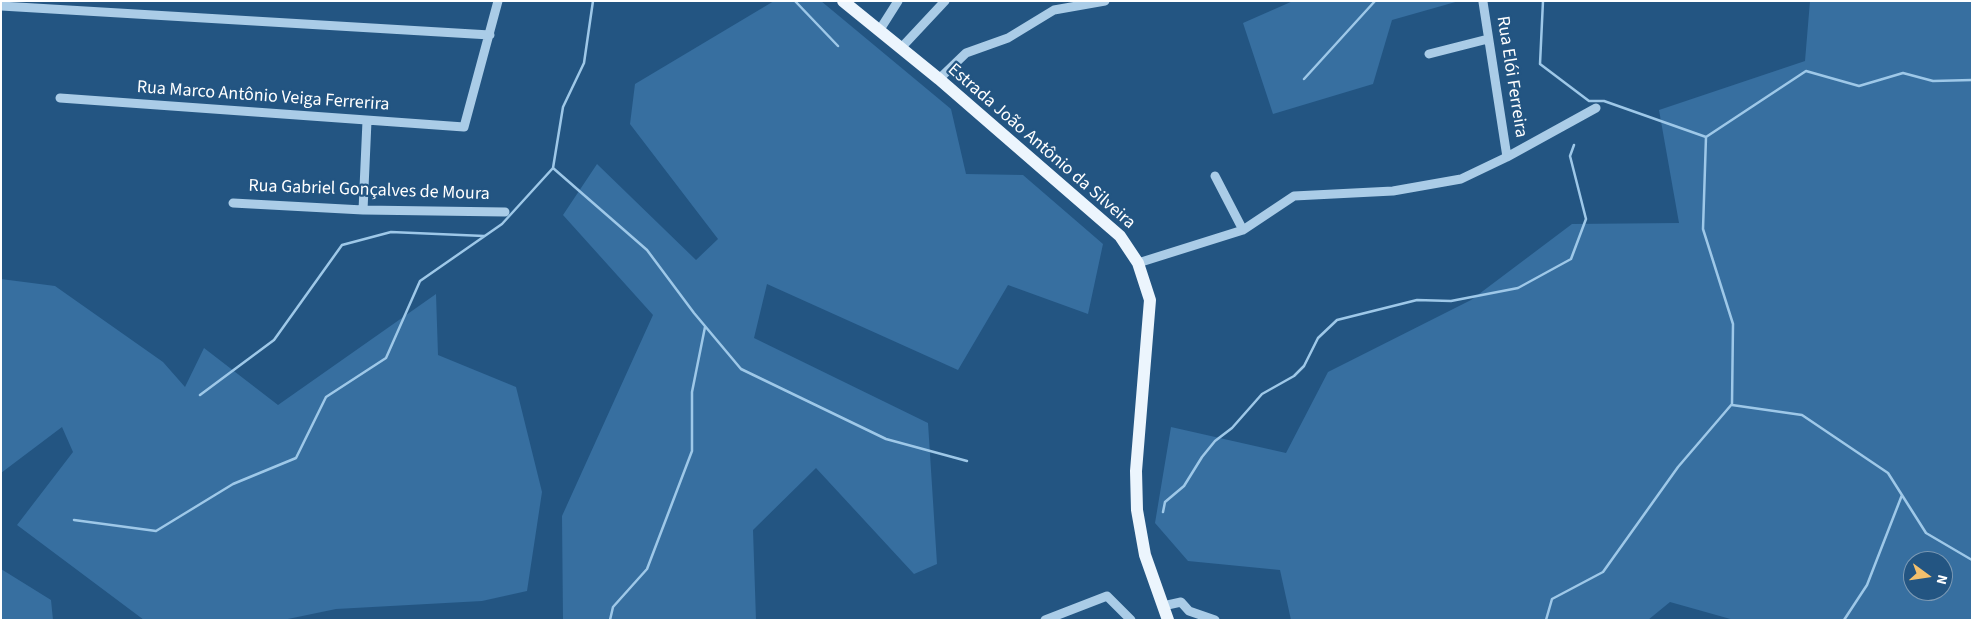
<!DOCTYPE html>
<html>
<head>
<meta charset="utf-8">
<style>
	body { margin:0 }
	#map { position:relative; width:1973px; height:621px; overflow:hidden; background:#235582; font-family:"Source Sans 3",sans-serif }
	canvas { display:block }
	.frame { position:absolute; inset:0; border:2px solid #fff; pointer-events:none }
	.north { position:absolute; left:1903px; top:551px; width:50px; height:50px; box-sizing:border-box; background:#235582; border:1px solid #7b99b4; border-radius:50%; rotate:104deg; font-size:14px; font-weight:700; line-height:20px; text-align:center; color:#fff }
	.north::after { content:''; display:block; margin:auto; width:18px; height:22px; background:#f3c06d; clip-path:polygon(50% 0,100% 100%,50% 72%,0 100%) }
</style>
</head>
<body>
<div id="map">
<canvas width="1973" height="621"></canvas>
<div class="frame"></div>
<div class="north">N</div>
</div>
<script>
const g = document.querySelector('canvas').getContext('2d');
g.lineJoin = 'round';
function fillPath(path, color) { g.fillStyle = color; g.fill(path, 'evenodd'); }
function stroke(path, color, width, dash) { g.strokeStyle = color; g.lineWidth = width; g.lineCap = dash ? 'butt' : 'round'; g.setLineDash(dash || []); g.stroke(path); }
function drawText(font, color, halo, rows, align = 'center') {
  g.font = font + ' "Source Sans 3",sans-serif'; g.lineWidth = 4.5; g.setLineDash([]); g.textBaseline = 'middle'; g.strokeStyle = halo; g.fillStyle = color; for (const [text, x, y, turn = 0] of rows) {
    g.save(); g.translate(x, y); g.rotate((+turn || 0) * Math.PI / 180); g.textAlign = isNaN(turn) ? turn : align; if (halo) g.strokeText(text, 0, 0); g.fillText(text, 0, 0); g.restore();
  }
}
const green = new Path2D(`
	M774,1H821L951,109L966,174L1023,175L1103,244L1088,314L1008,285L958,370L767,284L754,338L928,423L937,564L914,574L816,468L753,530L756,620H563L562,516L653,315L563,215L597,164L696,260L718,239L630,124L635,84Z
	M1293,1H1459L1392,20L1373,84L1273,114L1243,23Z
	M1810,1H1972V620H1734L1670,602L1648,620H1291L1280,570L1188,561L1155,523L1171,427L1286,453L1328,372L1471,300L1572,224L1679,223L1659,110L1805,61ZM1913,561H1943V591H1913Z
	M1,279L55,286L163,362L185,387L204,348L278,405L436,294L438,355L516,387L542,492L527,591L482,601L336,609L283,620H144L17,525L73,452L62,427L1,473Z
	M1,569L51,600L53,620H1Z`);
const stream = new Path2D(`
	M795,1L838,46
	M1543,1L1540,64L1589,101H1604L1706,137L1806,71L1859,86L1903,73L1933,81L1972,80
	M1304,79L1375,1
	M553,168L647,250L694,313L741,369L886,439L967,461
	M200,395L274,340L342,245L391,232L484,236
	M1732,405L1802,415L1888,473L1926,533L1972,560
	M1163,512L1165,502L1184,486L1202,457L1215,441L1232,428L1262,394L1294,376L1304,366L1318,338L1337,320L1417,300L1451,301L1518,288L1571,259L1586,219L1570,156L1574,145
	M74,520L156,531L233,484L296,458L326,397L386,358L420,281L502,224L553,168L563,107L584,63L593,1
	M610,620L613,607L647,569L692,451V392L705,327
	M1546,620L1552,599L1603,572L1678,467L1732,404L1733,324L1703,229L1706,137
	M1844,620L1867,585L1902,495`);
const minor = new Path2D(`
	M1483,2L1507,157
	M1,6L490,35
	M879,31L898,1
	M901,48L945,1
	M1429,54L1488,39
	M939,79L966,53L1008,38L1054,10L1105,1
	M60,98L464,127L498,1
	M1215,176L1243,230
	M233,203L363,210L505,212
	M363,210L367,121
	M1138,263L1243,230L1294,196L1393,191L1461,179L1507,157L1596,108
	M1163,606L1181,602L1189,611L1215,620
	M1045,620L1107,596L1131,620`);
const major = new Path2D(`
	M843,1L939,79L1120,236L1138,263L1150,300L1136,471L1137,510L1145,555L1168,620`);
const streetNames = [
	["Rua Elói Ferreira",1511,77,81],
	["Rua Marco Antônio Veiga Ferrerira",263,97,4],
	["Estrada João Antônio da Silveira",1041,147,41],
	["Rua Gabriel Gonçalves de Moura",369,191,2]
];
fillPath(green, '#376fa0');
stroke(stream, '#9ec8e8', 2.5);
stroke(minor, '#aacce7', 9);
stroke(major, '#ecf5fd', 12);
drawText('18px', '#fff', '#235582', streetNames);
</script>
</body>
</html>
